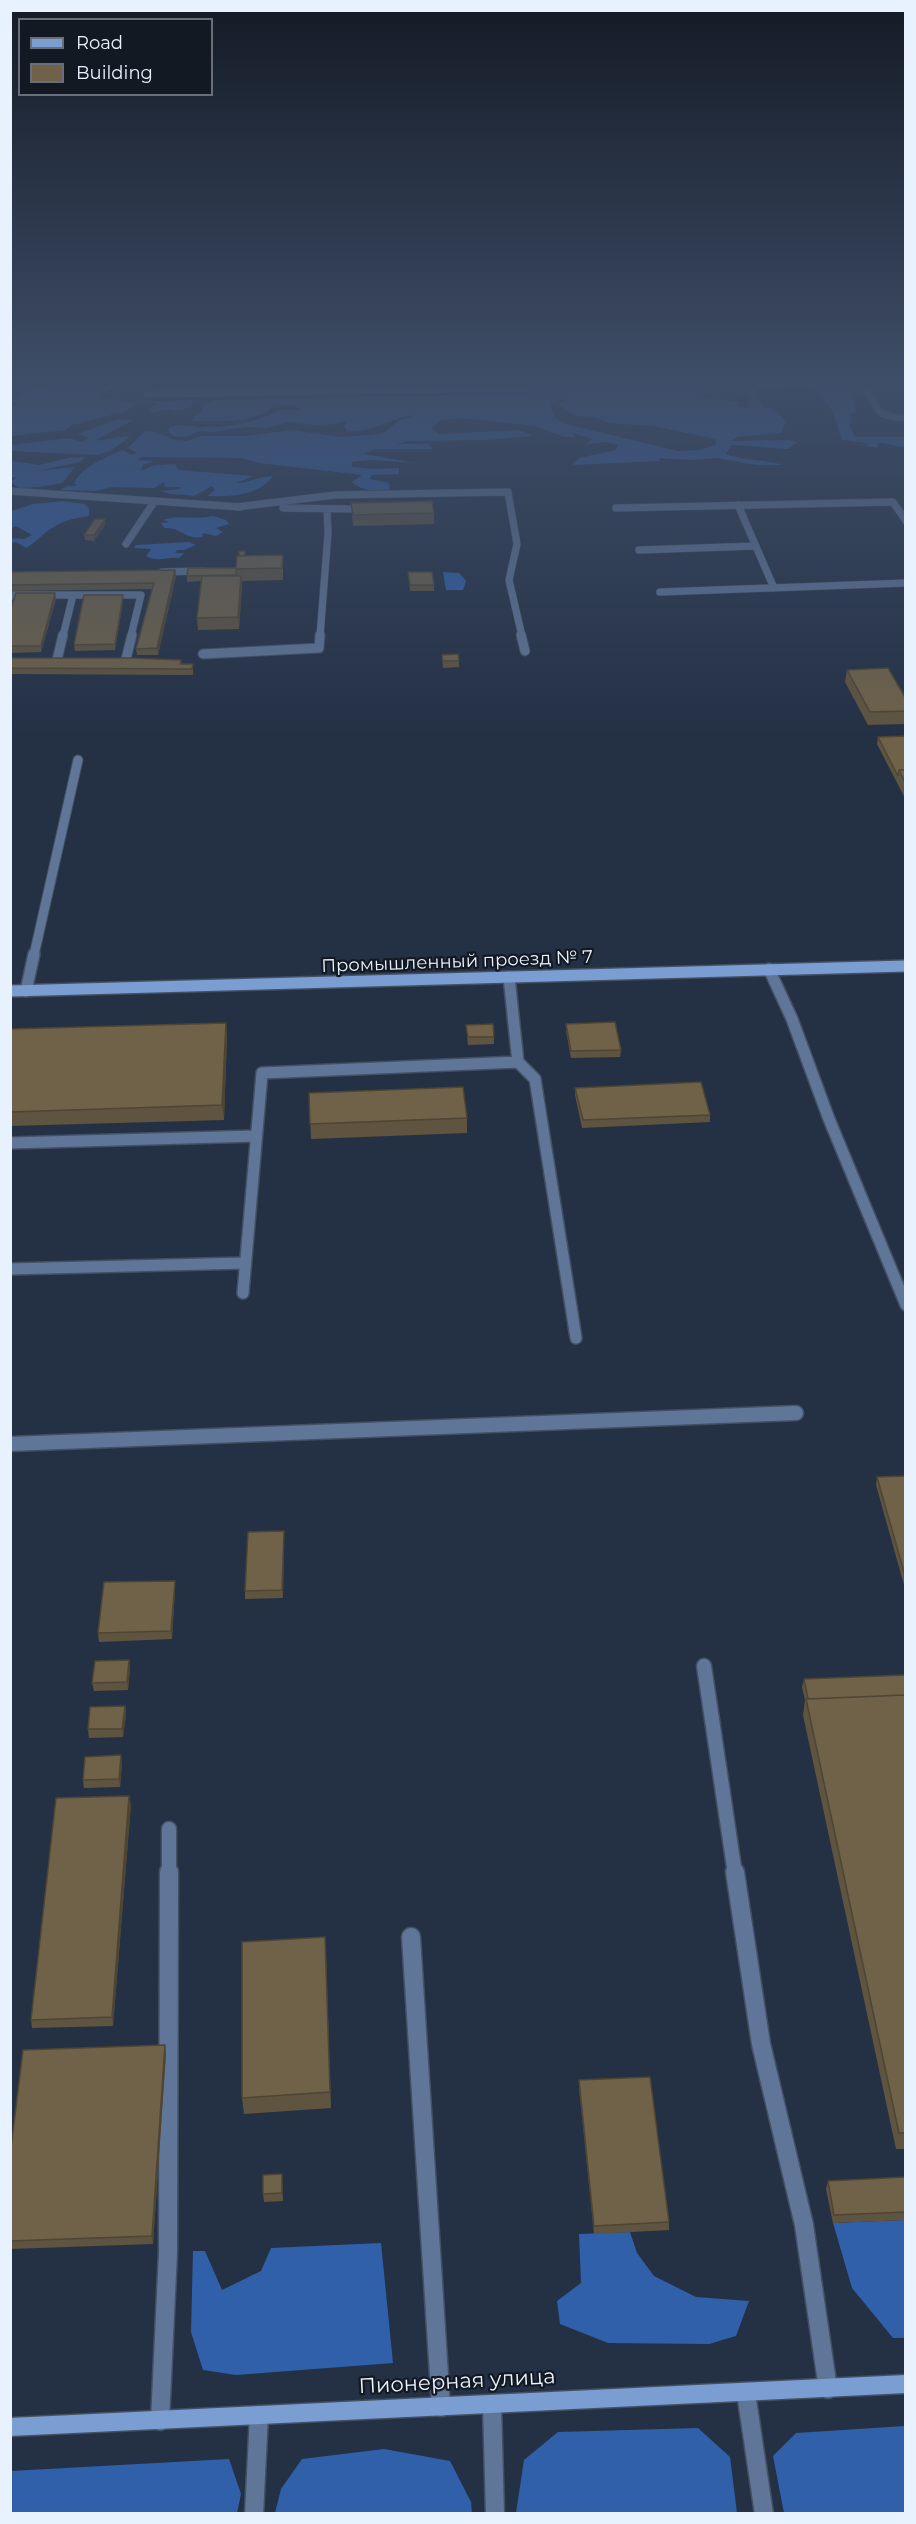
<!DOCTYPE html>
<html>
<head>
<meta charset="utf-8">
<style>
	body { margin:0 }
	#map { position:relative; width:916px; height:2524px; overflow:hidden; background:#243145; font-family:Montserrat,sans-serif }
	canvas { display:block }
	.frame { position:absolute; inset:0; border:12px solid #e8f1fe; pointer-events:none }
	.legend { position:absolute; left:18px; top:18px; width:195px; height:78px; box-sizing:border-box; background:#131922; border:2px solid #686f7a; margin:0; padding:8px 10px; list-style:none; font-size:18px; color:#e8f1fe }
	.legend li { display:flex; align-items:center; gap:12px; height:30px }
	.legend b { width:30px; border:2px solid #686f7a }
</style>
</head>
<body>
<div id="map">
<canvas width="916" height="2524"></canvas>
<div class="frame"></div>
<ul class="legend">
<li><b style="height:8px;background:#7a9dd2"></b>Road</li>
<li><b style="height:16px;background:#6f6249"></b>Building</li>
</ul>
</div>
<script>
const g = document.querySelector('canvas').getContext('2d');
g.lineJoin = 'round';
function fillPath(path, color) { g.fillStyle = color; g.fill(path, 'evenodd'); }
function stroke(path, color, width, dash) { g.strokeStyle = color; g.lineWidth = width; g.lineCap = dash ? 'butt' : 'round'; g.setLineDash(dash || []); g.stroke(path); }
function drawText(font, color, halo, rows, align = 'center') {
  g.font = font + ' Montserrat,sans-serif'; g.lineWidth = 4.5; g.setLineDash([]); g.textBaseline = 'middle'; g.strokeStyle = halo; g.fillStyle = color; for (const [text, x, y, turn = 0] of rows) {
    g.save(); g.translate(x, y); g.rotate((+turn || 0) * Math.PI / 180); g.textAlign = isNaN(turn) ? turn : align; if (halo) g.strokeText(text, 0, 0); g.fillText(text, 0, 0); g.restore();
  }
}
const forest = new Path2D(`
	M51,384L117,385L97,399H117L135,404L126,411L72,425L66,430L11,436V407L17,405L11,402V399L27,390Z
	M835,386L850,388L855,401L856,413L850,414L852,421L849,424L855,437H905V447C895,447 889,443 879,443L877,448L868,446L867,443L842,440L832,410L813,388Z
	M755,388L763,407L773,408L786,421L781,433L738,437L731,441L788,440L798,442L788,449L732,445L726,454C744,461 764,459 783,465H756L717,458L690,460L659,458L660,461L572,465L579,458L616,450L618,445L606,442L585,444L593,439L572,433L575,437H565L534,426L462,418L441,420L431,428L439,434L520,430L532,436L488,440L407,441L396,444H428L433,449H374L364,454L416,463L371,460L352,462V467L373,469L399,468V474L372,475L370,479L389,483L390,489C376,491 363,492 352,482L362,475L259,463L241,458L142,457L137,460L154,461L143,465L141,471L152,466L175,464L178,470L254,476L236,483C249,483 260,476 273,476C259,496 229,497 207,496L215,490L212,486L194,496C182,493 171,496 161,491L180,489L181,487H165L164,482L154,488L112,487L96,491L60,490L67,486H77L74,483C84,465 104,459 122,450L131,455L137,453L128,448L145,431L157,432L171,439L187,441L202,436H244L292,430L341,437L370,435L384,433L398,421L416,415C392,417 373,433 347,431L344,426L348,421L322,426L287,422L268,428L246,427L213,432L200,431L189,436L176,437L168,432L169,428L176,425L201,427L227,426L253,421L283,410H301L295,406L274,404C263,424 214,421 193,421L195,416L203,410L202,405L214,400ZM739,392L751,397L747,408L738,407V402L704,398L702,393ZM561,399L567,400L559,404L574,416L594,417L610,423L653,426L715,439L716,445L700,450L678,451L566,424L555,418L550,403Z
	M130,399L162,402L194,399L191,407L175,411L169,409L152,413L148,409L158,404Z
	M118,419L133,420L96,440C107,442 119,434 130,437L110,451L97,455L11,451V445L69,438L81,442L89,438L78,434Z
	M85,457L80,462L37,471L75,467L62,483L40,487L19,488L11,482L17,477L11,478V461L40,465L68,458Z
	M64,501L84,504L89,508V516C73,518 58,522 45,533C38,539 34,543 26,548L16,542L11,543V538L24,539L32,535L16,526L11,528V511L33,504Z
	M213,516L226,520L229,524L216,528L223,532L216,536L203,533L202,537C183,539 182,527 164,528L161,523L169,522L163,520C179,514 197,520 213,516Z
	M189,542L196,545L184,550H177L175,553H184L179,558C166,556 159,563 146,556L151,549L134,548L136,545Z
	M443,572L459,573L466,581L463,590H446Z
	M905,2220V2338H893L852,2288L833,2223Z
	M630,2232L637,2253L654,2276L696,2297L749,2301L736,2336L709,2344L608,2343L560,2324L557,2301L581,2283L579,2234Z
	M381,2243L393,2363L236,2375L203,2370L191,2332L193,2251H205L222,2290L261,2271L271,2248Z
	M905,2426V2513H784L773,2456L796,2433Z
	M698,2428L730,2457L737,2513H516L524,2460L558,2432Z
	M384,2449L450,2461L471,2502L472,2513H275L281,2489L302,2459Z
	M229,2459L241,2494L237,2513H11V2471Z`);
const laneFar4 = new Path2D(`
	M148,384L147,394L801,384
	M808,384C824,384 847,379 861,388C884,402 864,416 906,418
	M10,491L241,507
	M738,505L774,588
	M236,507L335,495L508,492L517,544L509,580L522,636
	M283,508L353,509
	M616,508L893,502L906,521
	M126,544L154,502
	M639,550L756,546
	M162,572L204,571
	M660,592L906,583
	M10,597L13,595H141L131,636
	M63,636L73,595
	M320,636L328,533L327,509`);
const laneFar3 = new Path2D(`
	M521,635L525,651
	M203,654L319,648L320,635
	M126,659L132,635
	M57,660L63,635
	M34,955L78,760`);
const laneFar2 = new Path2D(`
	M769,969L792,1019L829,1119L906,1305
	M509,977L518,1062L535,1079L576,1338
	M26,991L34,954
	M10,1143L256,1136
	M10,1269L245,1263
	M243,1293L262,1073L518,1062`);
const laneFar1 = new Path2D(`
	M10,1444L796,1413
	M704,1666L735,1874
	M169,1874V1829`);
const lane = new Path2D(`
	M735,1872L761,2044L804,2225L828,2389
	M411,1937L441,2407
	M492,2405L495,2514
	M160,2421L168,2252L169,1872
	M254,2514L259,2415`);
const street = new Path2D(`
	M746,2393L764,2514`);
const secondaryFar1 = new Path2D(`
	M10,991L906,966`);
const secondary = new Path2D(`
	M10,2427L906,2384`);
const wall = new Path2D(`
	M351,503L434,513V524L353,526Z
	M105,519V525L94,541L85,540L84,535Z
	M245,555H283V580L242,581V587L239,629L198,630L197,618L201,581L187,582V576L236,568Z
	M175,570L176,576L158,655H137L136,649L152,589L10,591V572Z
	M408,572L434,585V591H410Z
	M56,599L41,652L10,653V611Z
	M123,601L115,650L75,651L74,645Z
	M442,655L459,661V667L443,668Z
	M10,658L181,660L182,664H193V675L10,674Z
	M847,670L906,699V724L868,725L845,682Z
	M906,736V800L877,744L878,737Z
	M226,1023L227,1037L224,1120L10,1126V1029Z
	M566,1024L621,1050L620,1057L571,1058L566,1031Z
	M466,1025L494,1037V1044L468,1045Z
	M575,1088L710,1115V1122L582,1128L575,1095Z
	M309,1093L467,1118V1133L311,1139Z
	M906,1476V1592L876,1485L877,1477Z
	M284,1531L283,1598L245,1599V1591Z
	M175,1581V1589L172,1639L99,1642L98,1633Z
	M129,1660L130,1668L128,1690L94,1691L92,1683Z
	M906,1675V2149H896L803,1715L805,1700L802,1687L804,1679Z
	M125,1706L126,1714L123,1737L89,1738L88,1729Z
	M122,1764L120,1787L84,1788L83,1780Z
	M131,1804L113,2026L32,2028L31,2020Z
	M326,1953L331,2108L244,2114L242,2098Z
	M166,2053L153,2244L10,2249V2156Z
	M579,2080L669,2222V2230L594,2234L579,2088Z
	M906,2177V2220L833,2223L826,2189L828,2181Z
	M282,2182L283,2201L264,2202L263,2194Z`);
const shadedWall = new Path2D(`
	M105,519V525L94,541V535Z
	M175,570L176,576L158,655L157,648Z
	M241,576L242,587L239,629L238,617Z
	M55,593L56,599L41,652V646Z
	M123,595V601L115,650V644Z
	M226,1023L227,1037L224,1120L222,1105Z
	M284,1531V1539L283,1598L282,1590Z
	M175,1581V1589L172,1639L171,1631Z
	M129,1660L130,1668L128,1690L127,1682Z
	M125,1706L126,1714L123,1737L122,1729Z
	M121,1755L122,1764L120,1787L119,1779Z
	M129,1796L131,1804L113,2026L112,2017Z
	M165,2045L166,2053L153,2244L152,2236Z`);
const building = new Path2D(`
	M432,501L434,513L353,515L351,503Z
	M95,519H105L94,535H84Z
	M239,551H245V555L239,556Z
	M283,555L282,568L236,569L237,556Z
	M188,568H236V575L187,576Z
	M175,570L157,648L136,649L154,583L10,585V572Z
	M408,572H432L434,585H410Z
	M202,576H241L238,617L197,618Z
	M16,593H55L41,646H10V611Z
	M84,595H123L115,644L74,645Z
	M458,654L459,661H443L442,655Z
	M10,658H131L181,660L180,664H193L192,669L10,668Z
	M888,668L906,699V711L870,712L847,670Z
	M906,736V770H899L898,776L878,737Z
	M899,770H906V784Z
	M615,1022L621,1050L571,1051L566,1024Z
	M226,1023L222,1105L10,1112V1029Z
	M493,1024L494,1037H468L466,1025Z
	M701,1082L710,1115L583,1120L575,1088Z
	M463,1087L467,1118L310,1124L309,1093Z
	M906,1476V1579L877,1477Z
	M284,1531L282,1590L245,1591L248,1532Z
	M175,1581L171,1631L98,1633L104,1582Z
	M129,1660L127,1682L92,1683L95,1661Z
	M906,1675V1695L808,1699L804,1679Z
	M906,1695V2133H899L806,1699Z
	M125,1706L122,1729H88L90,1707Z
	M121,1755L119,1779L83,1780L85,1757Z
	M129,1796L112,2017L31,2020L56,1798Z
	M325,1937L330,2092L242,2098V1942Z
	M165,2045L152,2236L10,2241V2156L23,2050Z
	M650,2077L669,2222L594,2226L579,2080Z
	M282,2174V2193L263,2194V2175Z
	M906,2177V2212L834,2215L828,2181Z`);
const streetNames = [
	["Промышленный проезд № 7",457,962,-2]
];
const nearStreetnames = [
	["Пионерная улица",457,2382,-3]
];
fillPath(forest, '#3060aa');
stroke(laneFar4, '#435063', 8);
stroke(laneFar3, '#435063', 11);
stroke(laneFar2, '#435063', 14);
stroke(laneFar1, '#435063', 17);
stroke(lane, '#435063', 21);
stroke(street, '#435063', 21);
stroke(secondaryFar1, '#435063', 14);
stroke(secondary, '#435063', 21);
stroke(laneFar4, '#607698', 7);
stroke(laneFar3, '#607698', 9);
stroke(laneFar2, '#607698', 11);
stroke(laneFar1, '#607698', 14);
stroke(lane, '#607698', 18);
stroke(street, '#607698', 18);
stroke(secondaryFar1, '#7a9dd2', 11);
stroke(secondary, '#7a9dd2', 18);
fillPath(wall, '#5f543f');
fillPath(shadedWall, '#4e4533');
fillPath(building, '#6f6249');
stroke(building, '#4e4533', 1.5);
const sky = g.createLinearGradient(0, 0, 0, 737);
sky.addColorStop(0, '#141b26');
sky.addColorStop(0.52, '#3f4e68');
sky.addColorStop(1, '#3f4e6800');
g.fillStyle = sky;
g.fillRect(0, 0, 916, 737);
drawText('18px', '#e8f1fe', '#131922', streetNames);
drawText('21px', '#e8f1fe', '#131922', nearStreetnames);
</script>
</body>
</html>
